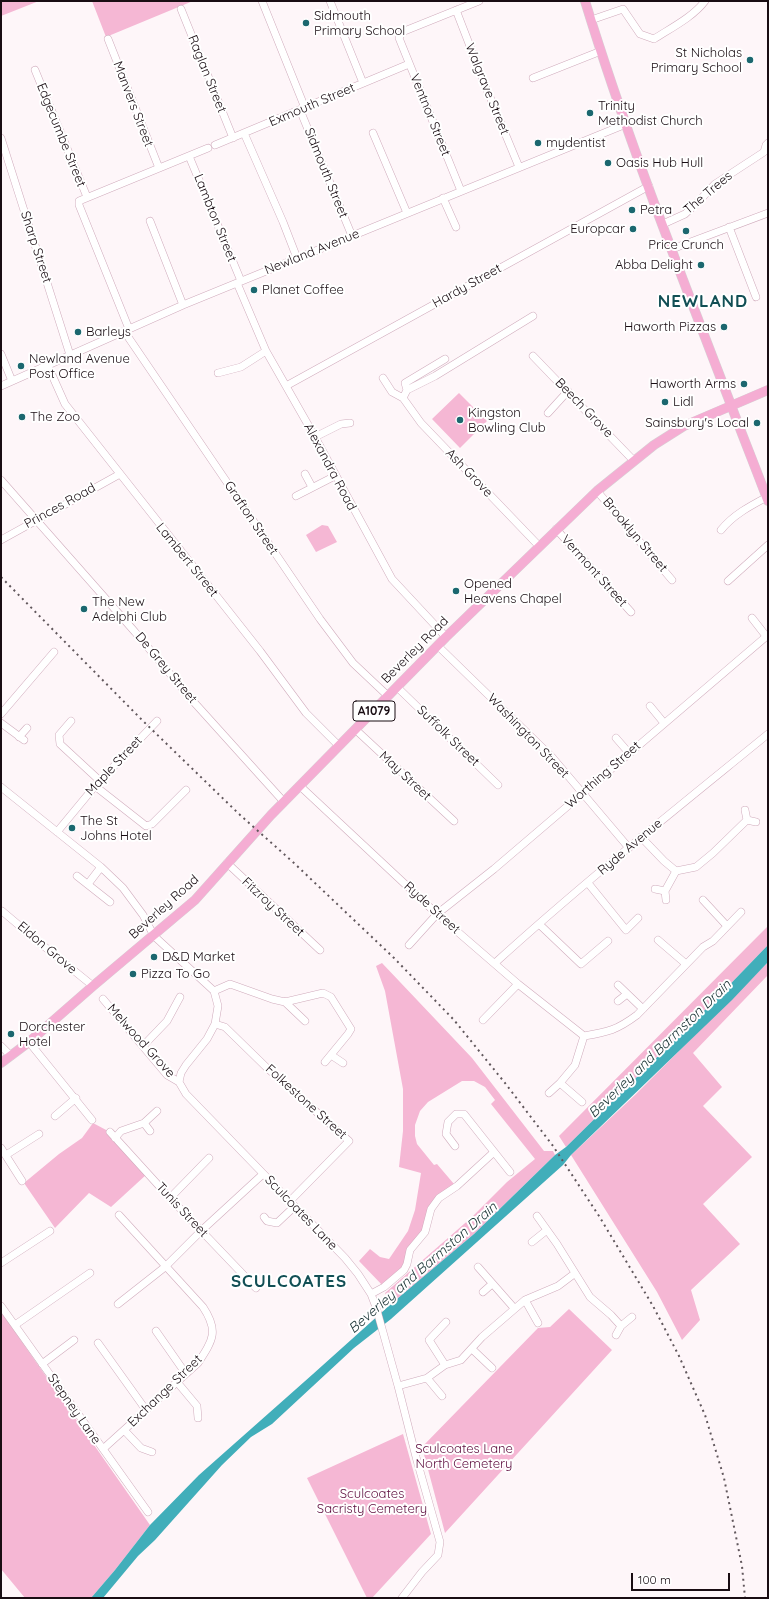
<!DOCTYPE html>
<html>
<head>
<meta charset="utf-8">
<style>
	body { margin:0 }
	#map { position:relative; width:769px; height:1599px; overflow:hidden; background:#fef6f9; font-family:Quicksand,sans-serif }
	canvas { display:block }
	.frame { position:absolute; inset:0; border:2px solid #190d13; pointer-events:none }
	.scale { position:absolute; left:631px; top:1573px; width:99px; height:18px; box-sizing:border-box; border:2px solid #190d13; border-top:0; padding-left:5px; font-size:12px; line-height:14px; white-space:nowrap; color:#190d13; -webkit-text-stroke:3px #fff; paint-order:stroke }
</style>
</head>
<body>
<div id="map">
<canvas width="769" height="1599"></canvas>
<div class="frame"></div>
<div class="scale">100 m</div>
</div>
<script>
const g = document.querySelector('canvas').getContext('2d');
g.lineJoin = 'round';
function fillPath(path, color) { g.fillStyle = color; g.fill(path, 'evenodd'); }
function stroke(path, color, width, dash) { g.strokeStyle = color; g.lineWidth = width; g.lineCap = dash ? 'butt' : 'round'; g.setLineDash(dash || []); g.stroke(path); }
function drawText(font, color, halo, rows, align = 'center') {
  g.font = font + ' Quicksand,sans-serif'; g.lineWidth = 4; g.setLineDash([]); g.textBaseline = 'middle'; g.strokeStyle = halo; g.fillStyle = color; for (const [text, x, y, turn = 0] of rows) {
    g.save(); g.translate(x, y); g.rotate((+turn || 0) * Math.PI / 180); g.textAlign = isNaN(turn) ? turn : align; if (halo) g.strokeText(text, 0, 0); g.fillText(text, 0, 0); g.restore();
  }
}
const green = new Path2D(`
	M1,1H39L1,16Z
	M92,1H193L106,37Z
	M459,393L487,421L460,448L432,419Z
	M322,525L328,526L337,542L316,552L306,535Z
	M768,926V945L711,1004L566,1147L559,1136Z
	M768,962V975L693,1053L722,1087L703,1106L752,1157L703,1204L740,1244L691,1290L700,1320L682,1340L657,1292L571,1155L635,1095Z
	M382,963L472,1058L544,1151H553L555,1155L474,1234L391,1304L385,1293L472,1217L507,1182L535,1159L491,1104L495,1100L485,1087L474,1081H462L428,1102L420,1111L415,1125V1136L417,1144L434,1165L437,1164L454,1184L433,1202L427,1224L407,1262L384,1287L359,1261L370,1249L380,1257L389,1259L408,1231L415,1210L421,1173L399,1167L403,1131V1089L385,991L376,966Z
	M93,1123L108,1131L147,1174L111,1207L89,1193L55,1228L24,1183L59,1154L82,1138Z
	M569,1309L612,1350L445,1533L422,1447L538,1328L550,1327Z
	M1,1312L150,1525L115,1570L91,1598H25L1,1569Z
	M403,1434L431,1534L372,1598H367L307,1478Z`);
const water = new Path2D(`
	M768,945V962L732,1000L571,1155L563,1165L391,1319L354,1348L272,1424L251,1437L222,1465L155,1540L138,1556L103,1598H91L115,1570L150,1525L199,1475L313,1374L391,1304L474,1234L555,1155L566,1147L711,1004Z`);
const minor = new Path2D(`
	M262,1L305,108
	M330,1L363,83
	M181,9L233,138
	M456,10L485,85L519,167
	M591,20L623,9L640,34L654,39C671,28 693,17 705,1
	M108,39L159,168
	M35,70L87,197
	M533,78L601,51
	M300,110L352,236
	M244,133L283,222L297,258
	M373,133L407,213
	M1,138L70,355
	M215,145L409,64
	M189,156L241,281
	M461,191L399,38L402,32L479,1
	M443,198L456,227
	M150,221L183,305
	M663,224L685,214L698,202L715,184L764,152L766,145L768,143
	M729,227L756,297
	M672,249L768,213
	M237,283L266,351L315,437L392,579L446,637
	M533,316L435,376L407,390L403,398L421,423L539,546
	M129,329L79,205V201L208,148
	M124,331L320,619L353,663L388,696
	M1,354L12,381
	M533,356L634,461
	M48,366L65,404L260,651L306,713L339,746
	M218,373L241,367L266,351
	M383,378L392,392L403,398
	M1,386L183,305L626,124
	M286,386L649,186
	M407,390L405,383L445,359
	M548,413L568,391
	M315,437L341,424L350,423
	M305,474L312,487
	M1,480L135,632L192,700L284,802
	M597,491L672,580
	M296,496L335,476
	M556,529L631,612
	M721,530C733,515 750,506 767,497
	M1,540L120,474
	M728,581L768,545
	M752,618L766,636
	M438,646L552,757L629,848
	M397,687L498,785
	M650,706L664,723
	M1,714L54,652
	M71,721L59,735L60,744L99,780
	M1,723L24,740
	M356,730L454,821
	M19,737L27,728
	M616,738L629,753
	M95,786L146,826L152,824L186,790
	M300,786L437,914L518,984L584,1036C608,1032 617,1030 637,1015L703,947L713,941L741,912
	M1,787L101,867L123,888L143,915L154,936L214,991L218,1006L215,1024L207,1039L186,1065L181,1073L179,1082L186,1094L345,1258L358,1274L371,1294L376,1307L398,1386L416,1457L440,1542L438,1555L422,1572L402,1598
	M745,810L747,820L756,822
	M57,832L95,786L157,721
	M641,837L664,861L676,871L696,867L713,853L747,820
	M227,863L320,950
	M77,876L110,902
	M588,883L626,930L638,918
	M88,884L101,867
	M655,889L665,891L666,900
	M665,891L676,871
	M703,900L727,926
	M2,911L40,943L93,986
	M539,924L581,964L608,941
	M658,940L686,964
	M409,945L437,914L494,869L768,635
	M495,963C583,883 676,809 768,734
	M618,985L643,1009
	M214,991L230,984L272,999L285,1002L323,993L331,997L351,1029L348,1034L325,1062
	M103,999L167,1075L179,1082
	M618,1001L627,994
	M285,1002L305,1021
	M483,1020L518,984
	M215,1024L225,1027L266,1067L349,1141L289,1202
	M29,1042L92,1120
	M144,1045L167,1021L180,997
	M1,1046L11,1056
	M331,1055L343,1063
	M549,1093L560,1083
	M582,1102L560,1083L575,1065L584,1036
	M55,1116L76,1098
	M144,1123L150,1131
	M110,1132L170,1198L256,1288
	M115,1138L121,1131L144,1123L157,1111
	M455,1146L446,1134L448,1122L456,1114H464L510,1172
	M1,1148L22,1181
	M6,1155L39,1134
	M170,1198L209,1158
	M537,1216L557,1244L590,1297L611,1315L621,1326
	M264,1217L267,1221L277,1223L294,1207
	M532,1242L547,1230
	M1,1263L50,1231
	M478,1267L514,1308
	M483,1292L492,1284
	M371,1294L384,1287L404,1270L407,1264L410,1250L425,1232L431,1209L439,1198L457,1186L494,1152
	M525,1300L538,1323
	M118,1304L165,1267L201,1231L263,1174
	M1,1306L148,1512
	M15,1325L90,1273
	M156,1331L186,1374
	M616,1335L621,1326L632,1317
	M98,1343L146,1410
	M472,1349L492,1368
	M42,1364L74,1340
	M445,1365L461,1360L482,1337L525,1300L558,1286L574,1274
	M427,1378L442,1396
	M177,1382L197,1406L198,1418
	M398,1386L427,1378L445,1365L429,1340L446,1322
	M124,1430L141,1448L152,1452
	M103,1449L198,1363C213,1340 219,1331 203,1307L119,1215`);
const major = new Path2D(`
	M585,1C627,138 680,272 731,405C743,437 756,469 768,501
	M1,1063L29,1042L93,986L195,900L271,815L446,637L597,491L654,445L684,426L768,390`);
const rail = new Path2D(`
	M1,577L142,720L239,814L295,864L394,958L454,1020L505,1083L553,1146L599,1216L653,1306L679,1356L705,1415L724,1478L742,1566L745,1598`);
const markers = [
	[306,23,4,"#1b676f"],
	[750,60,4,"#1b676f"],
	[590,113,4,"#1b676f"],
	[538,143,4,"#1b676f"],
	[608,163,4,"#1b676f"],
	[632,210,4,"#1b676f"],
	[633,229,4,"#1b676f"],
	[686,231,4,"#1b676f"],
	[701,265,4,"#1b676f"],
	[254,290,4,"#1b676f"],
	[724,327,4,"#1b676f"],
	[78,332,4,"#1b676f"],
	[21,366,4,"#1b676f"],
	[744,384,4,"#1b676f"],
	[665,402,4,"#1b676f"],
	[22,417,4,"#1b676f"],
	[460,420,4,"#1b676f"],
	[757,423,4,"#1b676f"],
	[456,591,4,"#1b676f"],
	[84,609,4,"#1b676f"],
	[72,828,4,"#1b676f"],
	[154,957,4,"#1b676f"],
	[133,974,4,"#1b676f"],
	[11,1034,4,"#1b676f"]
];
const shields = [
	[374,711,42]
];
const shieldNames = [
	["A1079",374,711]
];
const poiNames = [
	["Sidmouth",314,16],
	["Primary School",314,31],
	["St Nicholas",742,53,"right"],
	["Primary School",742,68,"right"],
	["Trinity",598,106],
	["Methodist Church",598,121],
	["mydentist",546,143],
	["Oasis Hub Hull",616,163],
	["Petra",640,210],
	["Europcar",625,229,"right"],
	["Price Crunch",686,245,"center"],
	["Abba Delight",693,265,"right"],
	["Planet Coffee",262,290],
	["Haworth Pizzas",716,327,"right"],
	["Barleys",86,332],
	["Newland Avenue",29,359],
	["Post Office",29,374],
	["Haworth Arms",736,384,"right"],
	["Lidl",673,402],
	["Kingston",468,413],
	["Bowling Club",468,428],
	["The Zoo",30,417],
	["Sainsbury's Local",749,423,"right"],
	["Opened",464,584],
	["Heavens Chapel",464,599],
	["The New",92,602],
	["Adelphi Club",92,617],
	["The St",80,821],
	["Johns Hotel",80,836],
	["D&D Market",162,957],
	["Pizza To Go",141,974],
	["Dorchester",19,1027],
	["Hotel",19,1042]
];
const streetNames = [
	["Raglan Street",207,74,68],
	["Walgrave Street",487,89,68],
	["Manvers Street",133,104,69],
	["Exmouth Street",312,105,-23],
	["Ventnor Street",430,115,68],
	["Edgecumbe Street",61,135,68],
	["Sidmouth Street",326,173,68],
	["The Trees",708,193,-40],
	["Lambton Street",215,218,68],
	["Sharp Street",36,247,72],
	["Newland Avenue",312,252,-22],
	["Hardy Street",467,286,-29],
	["Beech Grove",584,408,46],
	["Alexandra Road",330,467,62],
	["Ash Grove",469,473,46],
	["Princes Road",60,506,-29],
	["Grafton Street",251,518,56],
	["Brooklyn Street",635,535,50],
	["Lambert Street",187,560,51],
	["Vermont Street",594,571,48],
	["Beverley Road",415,650,-45],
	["De Grey Street",166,668,50],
	["Suffolk Street",448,736,44],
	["Washington Street",528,736,46],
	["Maple Street",114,766,-47],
	["Worthing Street",603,775,-41],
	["May Street",405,776,43],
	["Ryde Avenue",630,847,-40],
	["Beverley Road",164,907,-42],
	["Fitzroy Street",273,907,43],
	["Ryde Street",432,908,42],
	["Eldon Grove",47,948,40],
	["Melwood Grove",141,1041,48],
	["Folkestone Street",306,1102,42],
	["Tunis Street",182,1210,47],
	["Sculcoates Lane",301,1213,46],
	["Exchange Street",165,1391,-44],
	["Stepney Lane",74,1409,55]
];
const parkNames = [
	["Sculcoates Lane",464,1449],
	["North Cemetery",464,1464],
	["Sculcoates",372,1494],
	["Sacristy Cemetery",372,1509]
];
const waterNames = [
	["Beverley and Barmston Drain",660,1049,-44],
	["Beverley and Barmston Drain",423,1268,-41]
];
const districtNames = [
	["NEWLAND",703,302],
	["SCULCOATES",289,1282]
];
fillPath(green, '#f5b7d4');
fillPath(water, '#41aeba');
stroke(minor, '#d0abbc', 8);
stroke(major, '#d6d3d5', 10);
stroke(minor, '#fff', 7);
stroke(major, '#f5add3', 9);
stroke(rail, '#61575c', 2, [2, 4]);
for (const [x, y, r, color] of markers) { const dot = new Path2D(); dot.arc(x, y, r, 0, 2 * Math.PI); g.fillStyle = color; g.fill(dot); stroke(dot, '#fff', 1.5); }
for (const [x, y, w] of shields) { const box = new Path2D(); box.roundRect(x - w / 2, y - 10, w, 20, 3); g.fillStyle = '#fff'; g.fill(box); stroke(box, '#190d13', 1); }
drawText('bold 12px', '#190d13', null, shieldNames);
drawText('13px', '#190d13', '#fff', poiNames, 'left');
drawText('13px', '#190d13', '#fff', streetNames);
drawText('13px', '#5d0c3d', '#fff', parkNames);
drawText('italic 14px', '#193234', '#fff', waterNames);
g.letterSpacing = '1px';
drawText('bold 17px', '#124f55', '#fff', districtNames);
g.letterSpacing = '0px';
</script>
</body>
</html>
